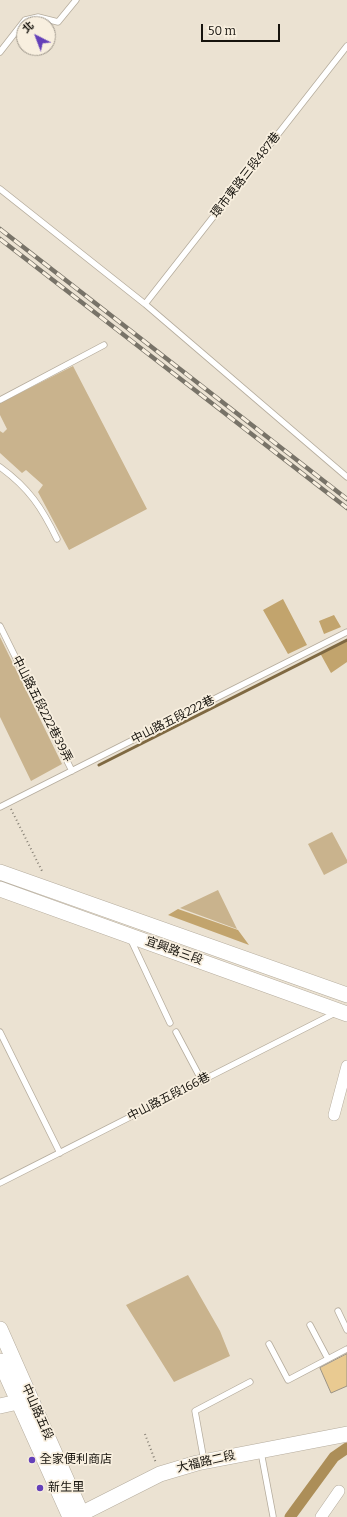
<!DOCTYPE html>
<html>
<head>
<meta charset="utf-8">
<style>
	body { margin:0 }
	#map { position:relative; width:347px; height:1517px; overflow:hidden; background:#ebe2d2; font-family:Bitter,"Noto Sans TC",serif }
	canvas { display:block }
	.north { position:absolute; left:16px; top:16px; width:40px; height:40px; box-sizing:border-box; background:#f8efdf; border:1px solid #9e978b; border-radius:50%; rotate:318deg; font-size:11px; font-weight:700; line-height:16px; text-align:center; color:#16130d }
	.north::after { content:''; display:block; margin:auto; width:14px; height:18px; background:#6440b9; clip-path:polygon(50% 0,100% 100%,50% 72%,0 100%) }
	.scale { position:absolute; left:201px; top:24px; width:79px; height:18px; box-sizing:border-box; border:2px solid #16130d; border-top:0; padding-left:5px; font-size:12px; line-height:14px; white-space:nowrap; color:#16130d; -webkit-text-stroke:3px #f8efdf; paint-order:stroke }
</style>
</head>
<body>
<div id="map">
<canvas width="347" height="1517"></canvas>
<div class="north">北</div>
<div class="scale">50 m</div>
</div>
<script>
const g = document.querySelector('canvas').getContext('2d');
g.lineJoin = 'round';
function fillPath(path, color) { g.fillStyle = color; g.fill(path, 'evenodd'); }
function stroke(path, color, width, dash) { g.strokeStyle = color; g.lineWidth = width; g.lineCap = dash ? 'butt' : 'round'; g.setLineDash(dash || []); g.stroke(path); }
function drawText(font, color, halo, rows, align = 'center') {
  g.font = font + ' Bitter,"Noto Sans TC",serif'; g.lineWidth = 3.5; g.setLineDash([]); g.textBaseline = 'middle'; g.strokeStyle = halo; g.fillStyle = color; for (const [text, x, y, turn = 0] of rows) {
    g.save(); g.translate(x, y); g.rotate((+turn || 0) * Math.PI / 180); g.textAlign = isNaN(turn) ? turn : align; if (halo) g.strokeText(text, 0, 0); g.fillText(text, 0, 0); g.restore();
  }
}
const green = new Path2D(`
	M73,366L147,509L69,550L38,492L43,485L26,470L22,473L0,453V431L3,433L7,429L0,415V403Z
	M0,637L62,764L31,781L0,717Z
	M332,832L347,860V863L324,875L308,844Z
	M218,890L237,929L180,908Z
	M188,1275L220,1331L230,1356L174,1382L126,1305Z`);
const forest = new Path2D(`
	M283,599L307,645L288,654L263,610Z
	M334,615L341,627L324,634L319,621Z
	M347,639V662L331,673L320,653Z
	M178,909L238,930L249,945L168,915Z`);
const stream = new Path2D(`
	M99,765L347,640`);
const canal = new Path2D(`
	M290,1517L334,1457L347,1448`);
const building = new Path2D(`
	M347,1354V1386L331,1393L320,1368Z`);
const path = new Path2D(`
	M11,809L43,873
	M145,1434L156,1463`);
const lane = new Path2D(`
	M0,52L25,20L38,17L58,22L76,0
	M0,189L145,304L347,477
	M145,304L347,46
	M0,400L104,345
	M0,467C29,488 42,508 57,539
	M0,626L72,771
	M0,807L347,632
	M131,940L170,1023
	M0,1032L60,1153
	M176,1032L202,1081
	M0,1183L337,1012
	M338,1311L347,1330
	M310,1325L328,1359
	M269,1344L288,1380L347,1349
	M261,1452L273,1516
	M204,1461L195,1411L250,1382`);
const street = new Path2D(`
	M334,1115L347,1066
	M321,1517L339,1491`);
const secondary = new Path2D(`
	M0,872L347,995
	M0,889L347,1014
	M0,1329L83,1517
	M0,1361L70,1517
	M0,1406L27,1400
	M75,1517L160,1474L197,1463L347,1434`);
const rail = new Path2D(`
	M0,229L347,499
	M0,239L347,508`);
const markers = [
	[32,1460,4,"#6440b9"],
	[40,1488,4,"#6440b9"]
];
const streetNames = [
	["環市東路三段487巷",246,175,-52],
	["中山路五段222巷39弄",42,709,63],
	["中山路五段222巷",173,720,-27],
	["宜興路三段",174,951,20],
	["中山路五段166巷",169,1097,-27],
	["中山路五段",37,1412,66],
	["大福路二段",206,1462,-13]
];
const poiNames = [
	["全家便利商店",40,1460],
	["新生里",48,1488]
];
fillPath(green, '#c9b38d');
fillPath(forest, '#c2a46d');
stroke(stream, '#7f6942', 3);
stroke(canal, '#ac8e58', 11);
fillPath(building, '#e9ca91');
stroke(building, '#9c9384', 1);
stroke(lane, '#b5ac9d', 7);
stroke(street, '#b5ac9d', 12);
stroke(secondary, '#b5ac9d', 16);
stroke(path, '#857f74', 2, [1, 3]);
stroke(lane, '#fff', 5.5);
stroke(street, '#fff', 11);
stroke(secondary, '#fff', 15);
stroke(rail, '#787368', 4.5);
stroke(rail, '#f8efdf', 3, [9]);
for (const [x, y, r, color] of markers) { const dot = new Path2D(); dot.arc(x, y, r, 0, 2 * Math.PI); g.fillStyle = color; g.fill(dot); stroke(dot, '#f8efdf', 1.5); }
drawText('12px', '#16130d', '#f8efdf', streetNames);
drawText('12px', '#16130d', '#f8efdf', poiNames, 'left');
</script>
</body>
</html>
